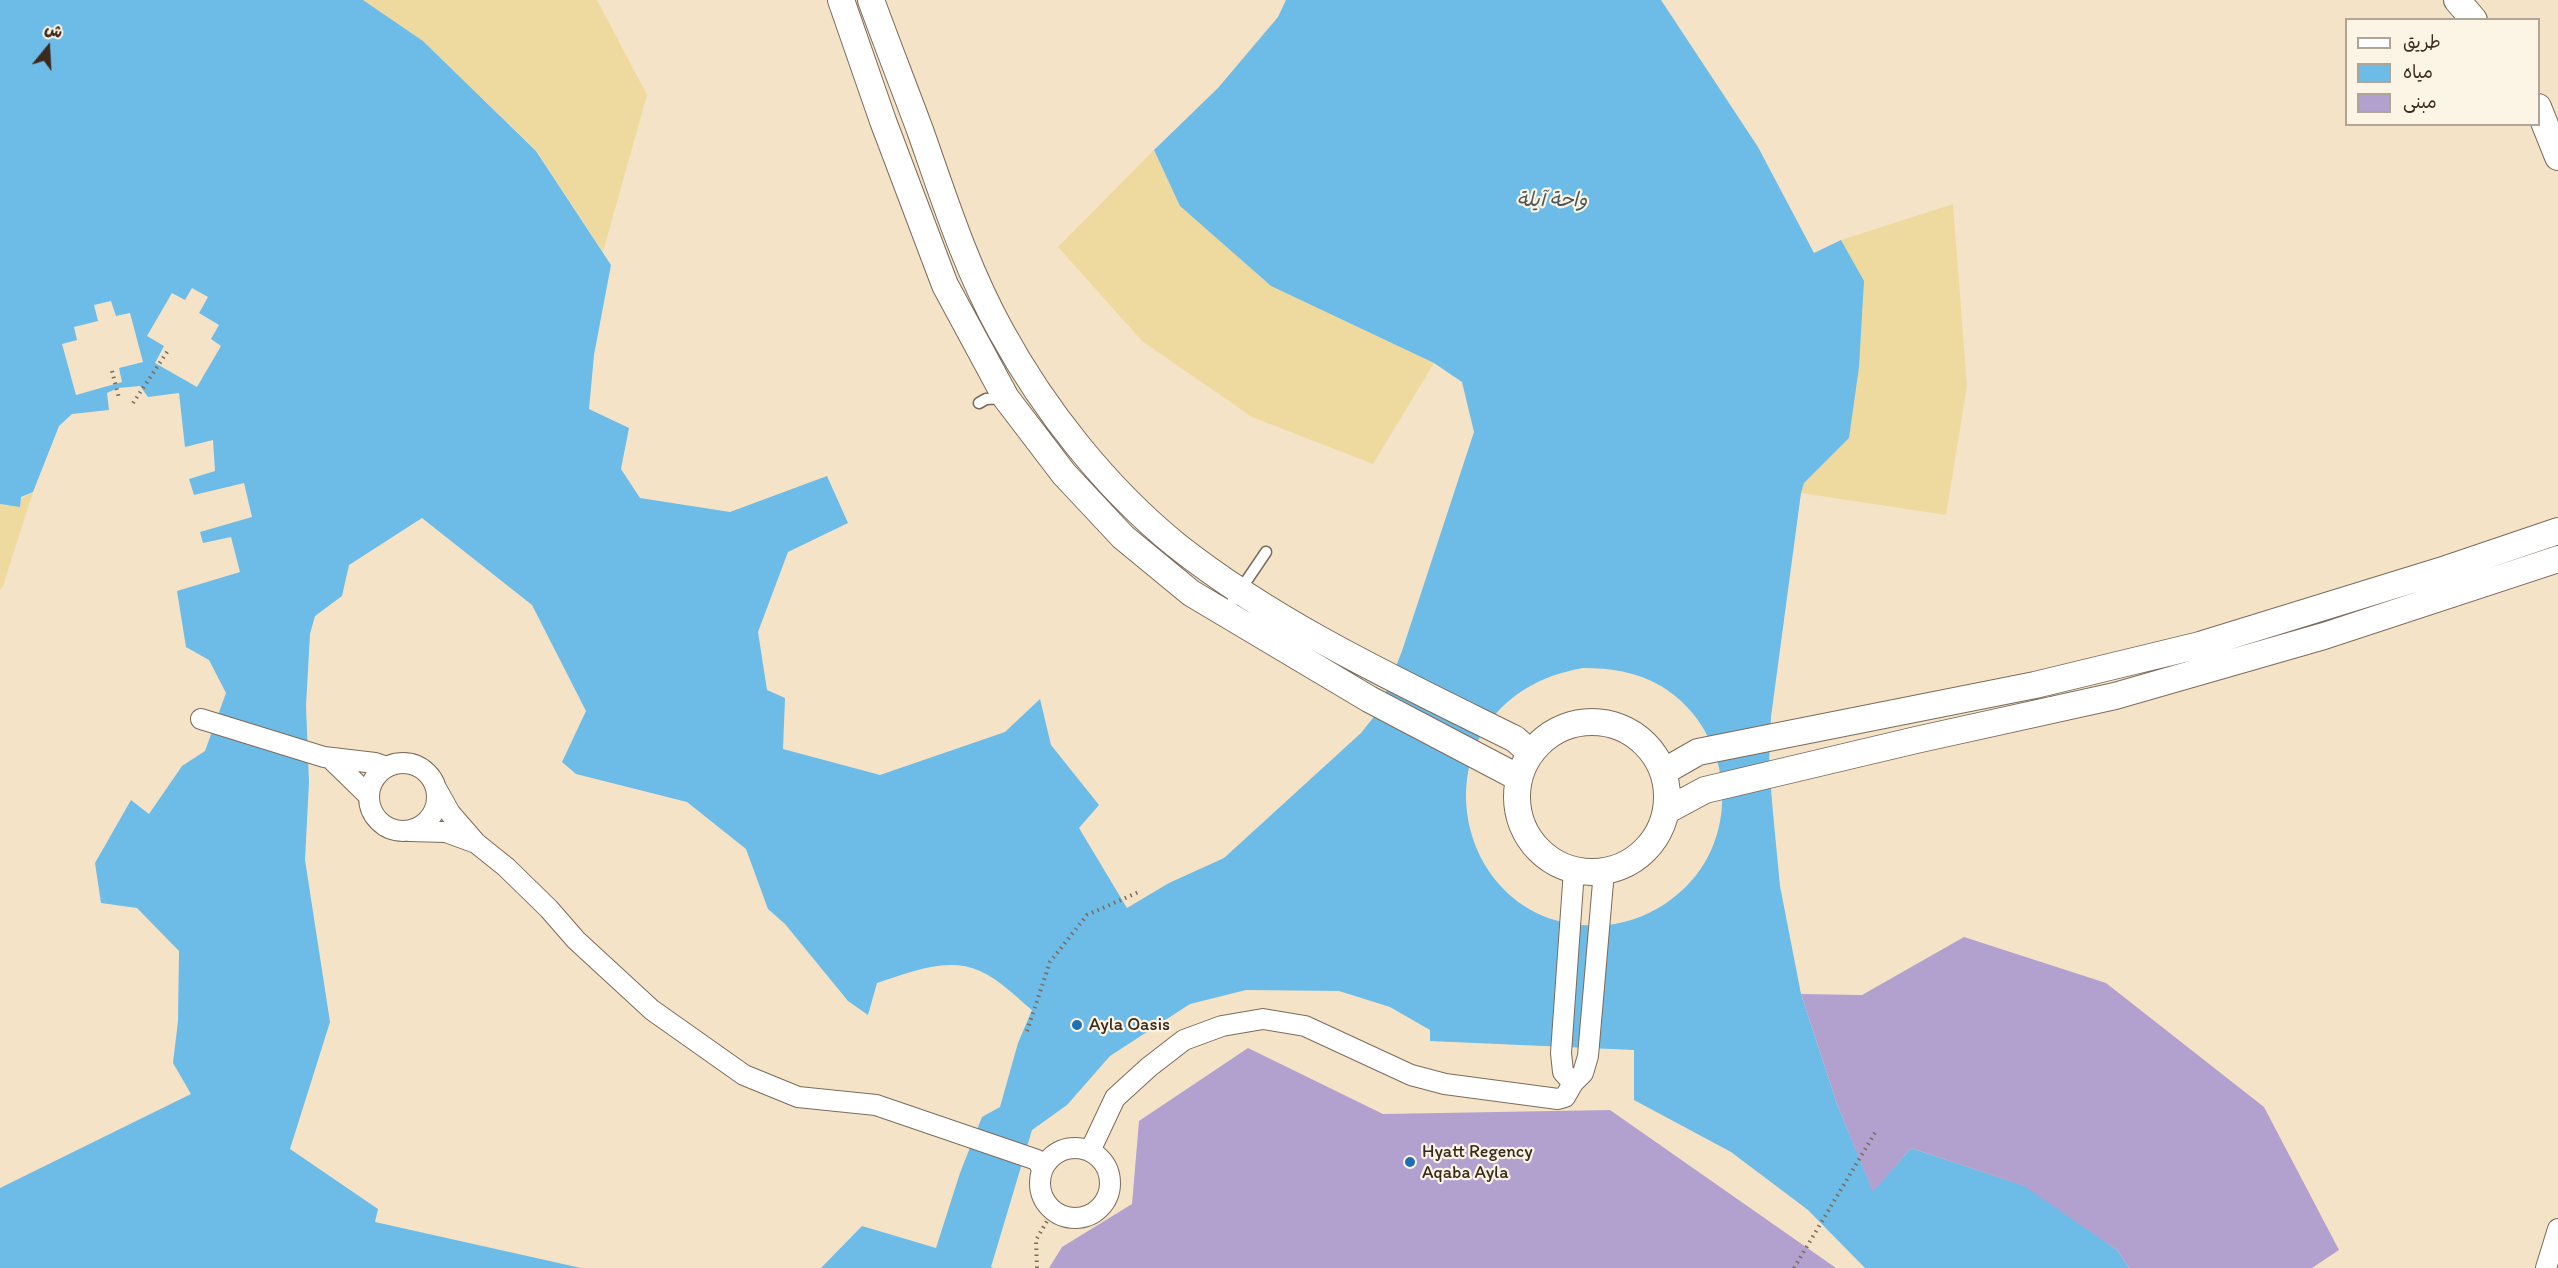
<!DOCTYPE html>
<html>
<head>
<meta charset="utf-8">
<style>
	body { margin:0 }
	#map { position:relative; width:2558px; height:1268px; overflow:hidden; background:#f5e3c8; font-family:Itim,"Playpen Sans Arabic",sans-serif }
	canvas { display:block }
	.legend { position:absolute; left:2345px; top:18px; width:195px; height:108px; box-sizing:border-box; background:#fcf5e5; border:2px solid #afa495; margin:0; padding:8px 10px; list-style:none; font-size:18px; color:#3b2a1e }
	.legend li { display:flex; align-items:center; gap:12px; height:30px }
	.legend b { width:30px; border:2px solid #afa495 }
	.north { position:absolute; left:18px; top:18px; width:60px; height:60px; -webkit-text-stroke:4px #fcf5e5; paint-order:stroke; rotate:18deg; font-size:16px; font-weight:700; line-height:24px; text-align:center; color:#3b2a1e }
	.north::after { content:''; display:block; margin:auto; width:21px; height:27px; background:#3b2a1e; clip-path:polygon(50% 0,100% 100%,50% 72%,0 100%) }
</style>
</head>
<body>
<div id="map">
<canvas width="2558" height="1268"></canvas>
<ul class="legend">
<li><b style="height:8px;background:#fff"></b>طريق</li>
<li><b style="height:16px;background:#6dbbe7"></b>مياه</li>
<li><b style="height:16px;background:#b2a1cf"></b>مبنى</li>
</ul>
<div class="north">ش</div>
</div>
<script>
const g = document.querySelector('canvas').getContext('2d');
g.lineJoin = 'round';
function fillPath(path, color) { g.fillStyle = color; g.fill(path, 'evenodd'); }
function stroke(path, color, width, dash) { g.strokeStyle = color; g.lineWidth = width; g.lineCap = dash ? 'butt' : 'round'; g.setLineDash(dash || []); g.stroke(path); }
function drawText(font, color, halo, rows, align = 'center') {
  g.font = font + ' Itim,"Playpen Sans Arabic",sans-serif'; g.lineWidth = 4.5; g.setLineDash([]); g.textBaseline = 'middle'; g.strokeStyle = halo; g.fillStyle = color; for (const [text, x, y, turn = 0] of rows) {
    g.save(); g.translate(x, y); g.rotate((+turn || 0) * Math.PI / 180); g.textAlign = isNaN(turn) ? turn : align; if (halo) g.strokeText(text, 0, 0); g.fillText(text, 0, 0); g.restore();
  }
}
const sand = new Path2D(`
	M363,0H597L647,95L603,252L536,150L423,41Z
	M1154,150L1180,206L1271,286L1434,363L1373,464L1252,417L1142,341L1058,247Z
	M1953,204L1967,386L1946,515L1801,493L1804,483L1849,438L1841,240Z
	M33,492L3,586L0,590V504L8,506Z`);
const water = new Path2D(`
	M0,0H363L423,41L536,151L611,265L594,355L589,409L629,428L621,469L640,498L730,512L827,476L848,523L788,552L758,632L767,690L785,698L783,749L880,775L1005,732L1040,699L1051,745L1099,805L1079,828L1127,908L1169,883L1224,858L1361,733L1373,718L1384,697L1402,651L1474,432L1462,382L1434,363L1271,286L1180,206L1154,150L1218,88L1278,17L1286,0H1661L1758,147L1814,253L1841,240L1864,281L1859,367L1849,438L1804,483L1801,493L1771,717L1769,765L1773,813L1780,886L1801,994L1837,1104L1873,1191L1911,1148L2031,1188L2117,1250L2129,1268H1865L1808,1210L1731,1152L1634,1100V1050L1430,1041V1030L1390,1007L1339,991L1246,990L1190,1004L1110,1056L1067,1105L1032,1130L991,1267L993,1268H821L862,1226L936,1248L960,1173L982,1117L1000,1107L1018,1043L1032,1010C1016,997 999,979 980,971C946,956 910,973 877,983L868,1015L848,1001L785,924L768,909L746,849L687,802L576,774L562,762L586,711L532,605L422,518L349,565L342,596L315,616L310,634L306,706L309,782L305,860L330,1022L290,1149L378,1209L375,1222L581,1268H0V1188L191,1094L173,1063L178,1021L179,951L137,908L101,903L95,863L131,800L149,814L182,766L205,751L226,693L209,660L186,647L177,591L240,572L231,537L203,543L200,532L252,517L244,483L194,495L189,479L215,471L213,440L185,447L179,393L148,397L140,386L118,388L107,393L109,410L72,414L59,426L33,492L21,497L20,507L0,504ZM192,288L208,297L199,313L219,325L211,339L221,346L197,387L155,363L164,346L147,336L172,293L185,300ZM111,301L116,316L130,313L143,362L119,368L122,382L76,395L62,344L77,340L74,327L98,321L94,305ZM1583,668C1611,668 1637,672 1661,686C1737,732 1744,845 1673,898C1654,913 1630,923 1606,925C1446,938 1404,699 1583,668Z`);
const building = new Path2D(`
	M1964,937L2106,983L2264,1107L2339,1250L2312,1268H2129L2117,1250L2024,1186L1911,1148L1873,1192L1837,1104L1801,994L1862,995Z
	M1248,1048L1383,1114L1610,1110L1836,1268H1049L1062,1247L1132,1204L1139,1121Z`);
const path = new Path2D(`
	M112,371L119,398
	M133,403L169,349
	M1027,1031L1050,962L1087,915L1141,891
	M1037,1268L1036,1240L1047,1221L1050,1210
	M1794,1268L1876,1131`);
const service = new Path2D(`
	M979,403L986,399L1006,398
	M1224,614L1266,552`);
const minor = new Path2D(`
	M201,719L324,757L375,763L387,767
	M331,759L369,796
	M369 797a34 34 0 1 1 68 0a34 34 0 1 1-68 0Z
	M436,788L450,813L476,843L506,867L549,909L576,940L652,1010L744,1075L798,1097L876,1105L1037,1160L1042,1169
	M409,831L446,832L476,843
	M1573,1083L1563,1072L1561,1053L1574,870
	M1040 1183a35 35 0 1 1 70 0a35 35 0 1 1-70 0Z
	M1090,1151L1115,1098L1149,1067L1184,1040L1222,1026L1263,1019L1305,1026L1411,1075L1445,1084L1558,1099L1565,1097L1573,1083L1583,1073L1588,1056L1604,871
	M2546,1268L2558,1229`);
const tertiary = new Path2D(`
	M841,0L883,121L945,285L1006,398L1064,474L1123,537L1191,593L1369,699L1519,778
	M871,0C887,44 904,87 920,130C944,198 966,268 1001,331C1044,410 1106,488 1176,545C1277,625 1400,682 1515,739L1531,753
	M2457,0L2474,20
	M2538,107L2558,157
	M1517 797a75 75 0 1 1 150 0a75 75 0 1 1-150 0Z
	M1663,772L1698,752L2035,685L2200,645L2440,571L2558,531
	M1666,811L1705,790L1916,740L2115,696L2324,636L2558,559`);
const markers = [
	[1077,1025,6,"#1f6fb2"],
	[1410,1162,6,"#1f6fb2"]
];
const poiNames = [
	["Ayla Oasis",1089,1025],
	["Hyatt Regency",1422,1152],
	["Aqaba Ayla",1422,1173]
];
const waterNames = [
	["واحة آيلة",1552,201]
];
fillPath(sand, '#eeda9e');
fillPath(water, '#6dbbe7');
fillPath(building, '#b2a1cf');
stroke(service, '#7c6b5a', 13);
stroke(minor, '#7c6b5a', 22);
stroke(tertiary, '#7c6b5a', 28);
stroke(path, '#7c6b5a', 4, [1.5, 4.5]);
stroke(service, '#fff', 10);
stroke(minor, '#fff', 20);
stroke(tertiary, '#fff', 26);
for (const [x, y, r, color] of markers) { const dot = new Path2D(); dot.arc(x, y, r, 0, 2 * Math.PI); g.fillStyle = color; g.fill(dot); stroke(dot, '#fcf5e5', 2); }
drawText('18px', '#3b2a1e', '#fcf5e5', poiNames, 'left');
drawText('italic 20px', '#4a565a', '#fcf5e5', waterNames);
</script>
</body>
</html>
